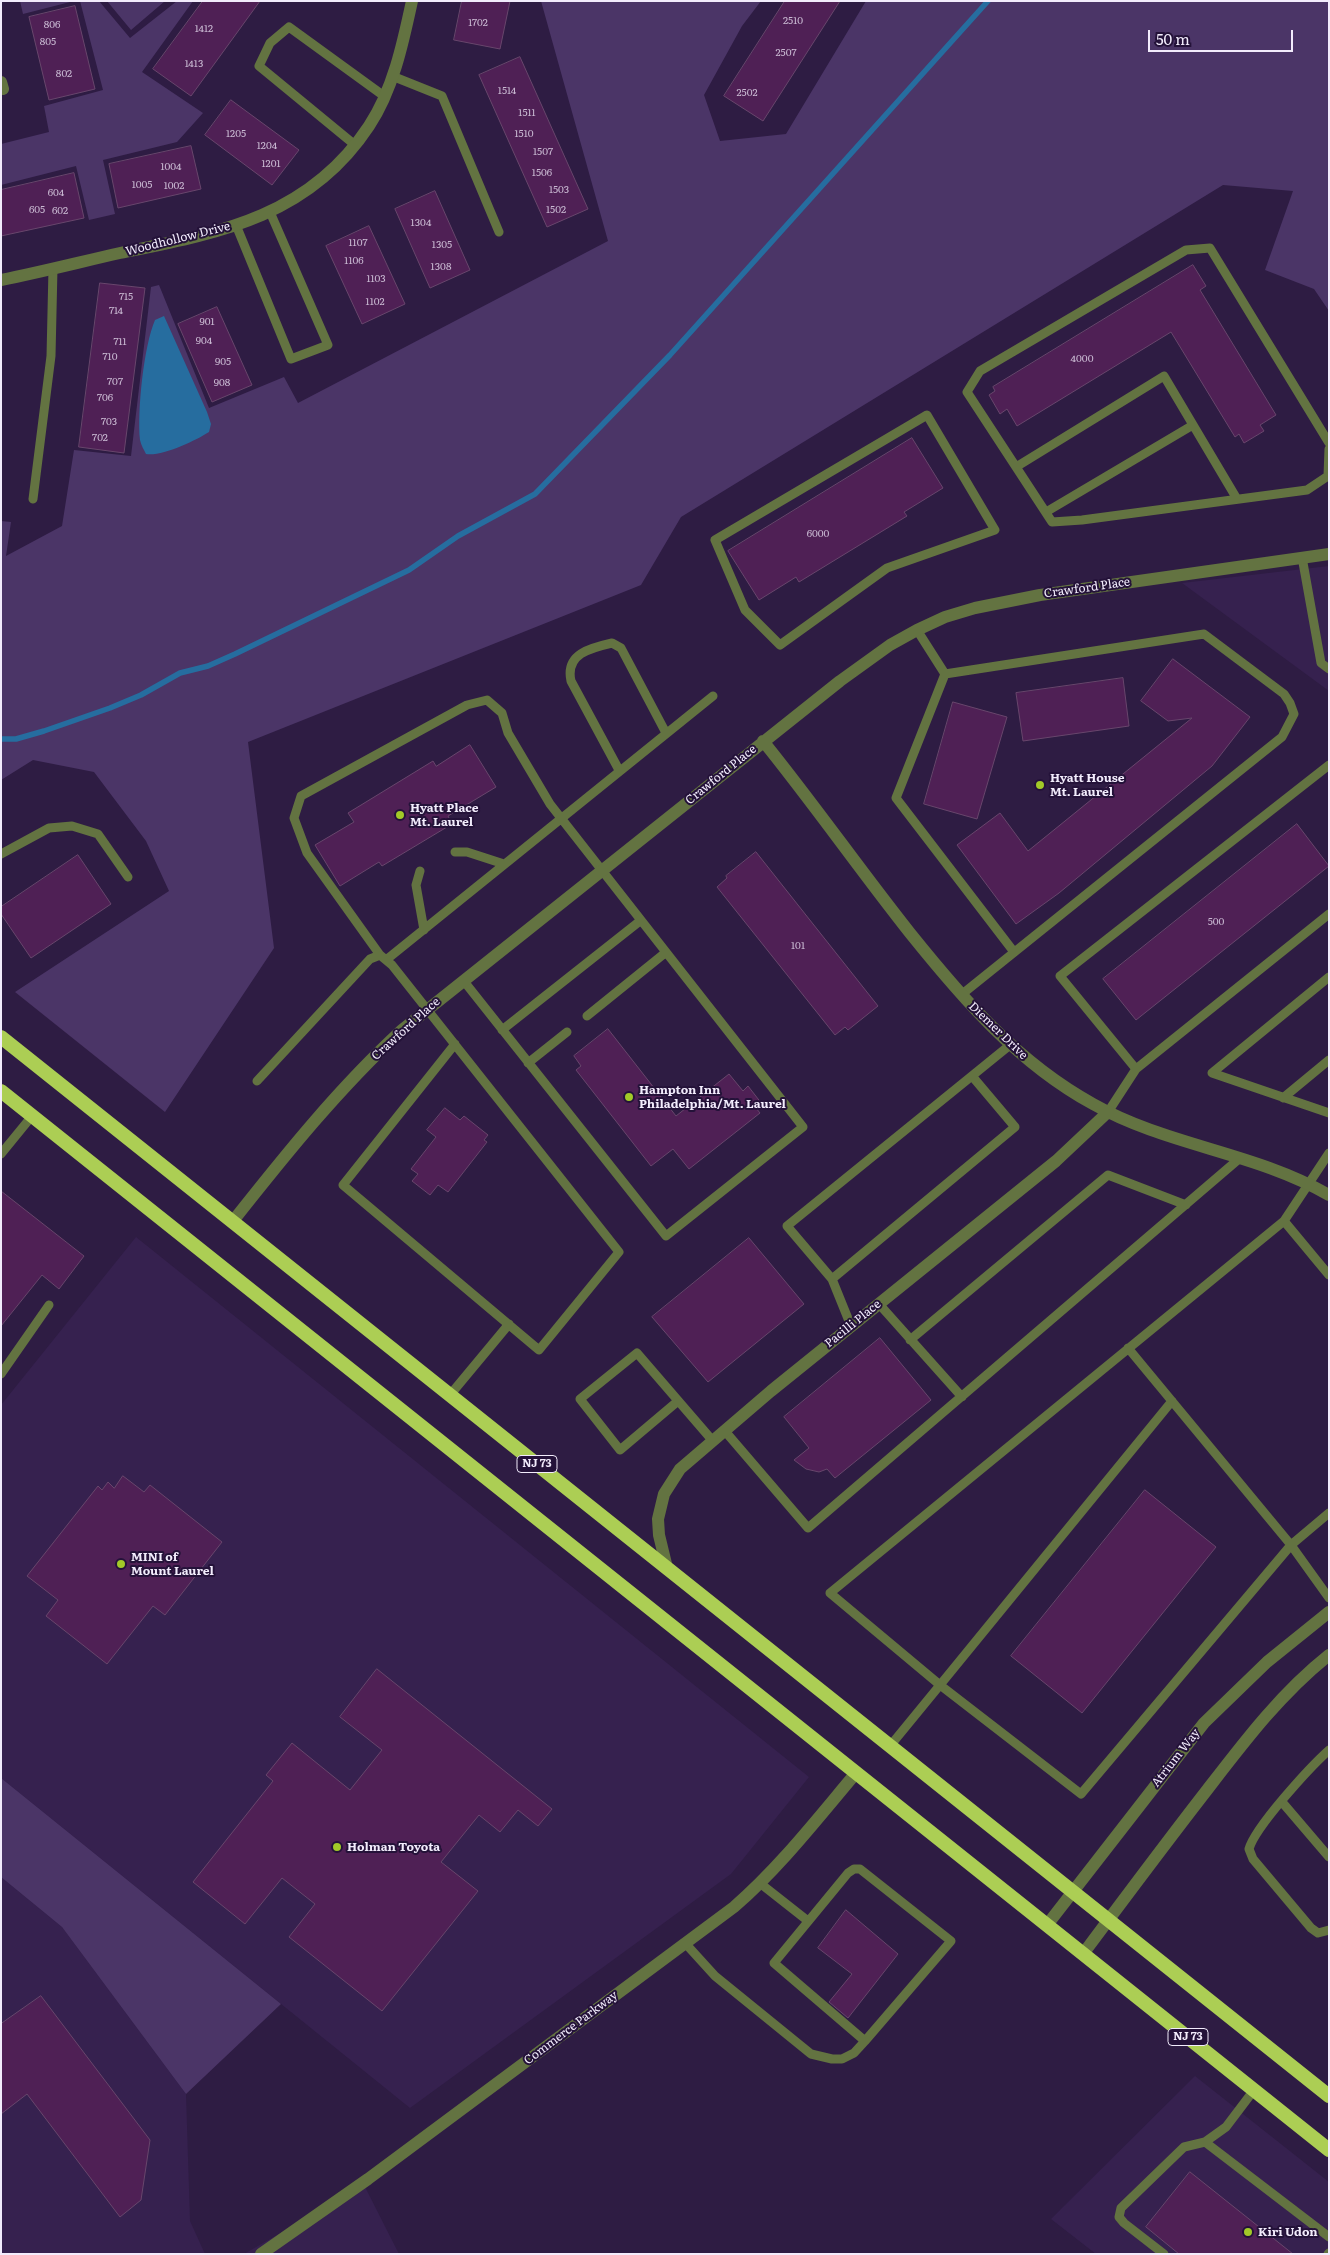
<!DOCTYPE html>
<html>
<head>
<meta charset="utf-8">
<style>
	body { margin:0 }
	#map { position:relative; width:1330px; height:2255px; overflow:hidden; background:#2e1c43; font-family:Literata,serif }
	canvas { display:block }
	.frame { position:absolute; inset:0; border:2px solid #f2ecfc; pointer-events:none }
	.scale { position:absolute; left:1148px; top:30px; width:145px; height:22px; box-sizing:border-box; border:2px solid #f2ecfc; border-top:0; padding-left:6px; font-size:15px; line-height:18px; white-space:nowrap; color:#f2ecfc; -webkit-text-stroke:4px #241239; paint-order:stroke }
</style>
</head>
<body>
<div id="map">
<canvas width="1330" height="2255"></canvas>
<div class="frame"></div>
<div class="scale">50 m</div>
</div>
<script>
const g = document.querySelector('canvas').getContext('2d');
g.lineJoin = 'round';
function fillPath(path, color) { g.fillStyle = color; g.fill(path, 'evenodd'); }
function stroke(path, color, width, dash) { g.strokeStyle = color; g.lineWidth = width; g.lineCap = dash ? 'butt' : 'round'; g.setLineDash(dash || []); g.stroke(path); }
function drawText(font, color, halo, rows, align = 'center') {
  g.font = font + ' Literata,serif'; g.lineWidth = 4; g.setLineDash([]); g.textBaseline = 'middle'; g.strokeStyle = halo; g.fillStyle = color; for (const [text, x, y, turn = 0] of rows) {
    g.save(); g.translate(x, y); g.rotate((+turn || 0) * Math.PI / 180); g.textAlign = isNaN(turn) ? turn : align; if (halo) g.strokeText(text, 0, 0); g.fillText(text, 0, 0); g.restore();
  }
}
const built = new Path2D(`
	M1329,566V691L1182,583Z
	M136,1237L809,1777L731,1874L410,2108L1,1778V1405Z
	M1,1877L62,1927L186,2094L190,2221L205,2254H1Z
	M1195,2076L1329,2182V2254H1096L1051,2219Z
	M364,2185L399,2254H244Z`);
const green = new Path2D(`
	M20,1H74L23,14Z
	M80,1H99L130,38L177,1H193L142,72L203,113L177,142L103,160L115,214L89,220L76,166L1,185V144L49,132L44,106L103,90Z
	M107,1H165L131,30Z
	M541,1H761L742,26L704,95L720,141L786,134L866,1H1329V311L1314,289L1265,270L1293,191L1223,185L681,517L641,585L248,742L274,948L165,1112L15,992L169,891L146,841L94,772L33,760L1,780V521L11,522L6,556L62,526L74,450L131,456L151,287L159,285L209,408L284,377L298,403L608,241Z
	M1,1778L281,2004L186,2094L62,1927L1,1877Z`);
const water = new Path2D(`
	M164,316L207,412L211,424L209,432C195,441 161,457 146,454C144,450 141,445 140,440C137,411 144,345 155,320Z`);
const stream = new Path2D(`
	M1,739H16L44,731L110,708L141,695L180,673L208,666L235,654L409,570L458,536L535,494L670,355L988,1`);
const building = new Path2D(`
	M203,1H260L191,96L153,69Z
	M462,1H510L500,49L454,40Z
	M785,1H840L763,121L724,96Z
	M75,6L95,89L49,100L29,17Z
	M520,57L588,209L547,227L479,75Z
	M231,100L299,150L272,185L205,135Z
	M191,146L201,189L118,208L109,164Z
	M74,173L84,218L1,236V190Z
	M435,191L470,270L430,288L395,209Z
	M369,226L405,304L362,324L326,246Z
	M1193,265L1206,286L1200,290L1276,415L1260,425L1264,431L1244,443L1239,434L1235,437L1171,332L1017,426L1007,409L1000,414L989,395L995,391L993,387Z
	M100,283L145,288L124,453L79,447Z
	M217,307L252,385L212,402L178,324Z
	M912,438L943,488L904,512L907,516L799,582L796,577L759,600L728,551Z
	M1173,659L1250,717L1212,766L1059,893L1016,924L957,845L1000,813L1028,851L1192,718L1168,721L1141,701Z
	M1123,678L1129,726L1023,741L1016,693Z
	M953,702L1007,717L977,819L924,804Z
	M470,745L496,787L448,816L452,824L382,866L379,862L340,886L315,845L354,822L348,813L433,761L436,766Z
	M1297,824L1329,866L1136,1020L1103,979Z
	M756,852L878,1006L848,1030L845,1027L835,1035L717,887L727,878L726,876Z
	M78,855L111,904L31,958L1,914V907Z
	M608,1029L676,1116L729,1074L743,1091L748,1086L762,1104L756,1108L760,1113L689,1169L673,1149L651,1166L576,1070L581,1066L574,1056Z
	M445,1108L460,1120L464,1116L488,1135L484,1140L487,1142L448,1192L438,1185L430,1195L412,1181L418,1174L411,1169L436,1137L427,1130Z
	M1,1191L84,1256L59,1289L42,1275L1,1326Z
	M749,1238L804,1304L708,1382L652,1317Z
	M880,1338L931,1400L835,1478L827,1469L819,1472L806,1469L794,1460L809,1448L784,1417Z
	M123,1476L144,1492L150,1485L222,1542L165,1615L153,1606L107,1664L46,1616L58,1600L27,1576L98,1486L102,1490L108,1482L114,1488Z
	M1145,1490L1216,1547L1082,1713L1011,1656Z
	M377,1669L552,1809L538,1826L518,1810L500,1832L479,1815L441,1862L478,1891L382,2011L289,1937L315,1904L282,1878L245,1924L193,1882L273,1781L266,1775L292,1743L350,1790L382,1750L340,1717Z
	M846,1910L898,1954L848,2018L829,2002L852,1974L818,1948Z
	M41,1996L150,2140L141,2200L120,2217L27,2094L1,2114V2024Z
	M1190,2172L1293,2254H1179L1146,2227Z`);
const service = new Path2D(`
	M392,76L442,96L499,232
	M355,145L259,66L270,43L289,27L384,96
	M236,225L291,359L328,345L270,212
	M927,415L995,530L887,568L780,645L745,610L715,540Z
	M1329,443L1210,248L1186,250L980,371L967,392L1052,522L1082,520L1307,490L1328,476L1329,449
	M1016,467L1164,376L1237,499
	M33,499L51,356L53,268
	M1046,512L1193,425
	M1302,557L1321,663L1329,669
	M917,630L945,674L1204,634L1284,694L1290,703L1294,714L1282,737L961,995
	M945,674L896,798L1014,952
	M619,770L571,681C565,654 590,648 612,643L621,648L666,733
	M455,852H467L504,864
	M1,854L49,828L72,826L98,834L128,877
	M420,871L416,885L424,930
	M380,955L307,853L294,818L301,796L467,705L487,700L502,713L508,733L550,804L803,1127L666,1236L463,980
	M386,960L713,696
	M1329,977L1212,1073L1329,1113
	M587,1016L665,953
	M502,1030L640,921
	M528,1063L567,1032
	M1136,1069L1060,976L1329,765
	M257,1081L370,959L380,955L392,965L619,1252L539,1350L343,1185L455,1044
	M1283,1098L1329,1060
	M1108,1112L1136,1069L1329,914
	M1329,1153L1284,1221L1329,1275
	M1,1154L32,1116
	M832,1279L1015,1127L972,1076
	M879,1304L962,1397
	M851,1326L832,1279L787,1226L1010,1045
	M910,1340L1108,1175L1186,1205
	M1128,1348L1291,1545L1081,1794L940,1685L1172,1401
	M1,1374L49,1305
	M450,1395L509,1324
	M678,1401L620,1450L580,1399L637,1353L712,1440
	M724,1430L808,1528L1240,1158
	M1329,1513L1291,1545L1329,1598
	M890,1746L940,1685L830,1593L1284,1221
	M1329,1750C1310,1767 1255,1827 1249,1849L1253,1859L1311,1928L1318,1933L1329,1930
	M1282,1802L1329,1857
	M854,1869H860L951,1941L865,2041L774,1963L848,1873Z
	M761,1884L808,1921
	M685,1943L715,1976L811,2054L832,2059H842L854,2053L865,2041
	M1205,2142L1329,2237
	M1164,2254L1124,2223L1119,2217L1121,2208L1184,2147L1205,2142L1226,2127L1254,2090
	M1328,2254L1329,2253`);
const minor = new Path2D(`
	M1,82L3,89
	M1,280C41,272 80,262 120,253C219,233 309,217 369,126C393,90 403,43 412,1
	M763,741C814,804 860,870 910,933C963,999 1018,1063 1093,1104C1167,1146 1255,1152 1329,1195
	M233,1221C286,1154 339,1088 402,1030L840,681L890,645L917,630L945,617L975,608L1040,595L1329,554
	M667,1568L659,1535L658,1519L664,1494L680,1469L771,1391L1056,1161L1108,1112
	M1047,1925L1204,1723L1267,1662L1329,1612
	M1083,1954C1124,1899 1165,1844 1207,1790C1244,1742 1281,1693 1329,1655
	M261,2254L368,2179L734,1907C780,1867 817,1819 856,1773`);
const trunk = new Path2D(`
	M1,1037L1329,2096
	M1,1091L1329,2150`);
const markers = [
	[1040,785,5,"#a2c928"],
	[400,815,5,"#a2c928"],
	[629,1097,5,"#a2c928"],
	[121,1564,5,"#a2c928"],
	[337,1847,5,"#a2c928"],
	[1248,2232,5,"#a2c928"]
];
const numberNames = [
	["2510",793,21],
	["1702",478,23],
	["806",52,25],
	["1412",204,29],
	["805",48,42],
	["2507",786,53],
	["1413",194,64],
	["802",64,74],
	["1514",507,91],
	["2502",747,93],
	["1511",527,113],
	["1205",236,134],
	["1510",524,134],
	["1204",267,146],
	["1507",543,152],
	["1201",271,164],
	["1004",171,167],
	["1506",542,173],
	["1005",142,185],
	["1002",174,186],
	["1503",559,190],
	["604",56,193],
	["605",37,210],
	["1502",556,210],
	["602",60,211],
	["1304",421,223],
	["1107",358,243],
	["1305",442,245],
	["1106",354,261],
	["1308",441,267],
	["1103",376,279],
	["715",126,297],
	["1102",375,302],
	["714",116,311],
	["901",207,322],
	["904",204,341],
	["711",120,342],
	["710",110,357],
	["4000",1082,359],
	["905",223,362],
	["707",115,382],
	["908",222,383],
	["706",105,398],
	["703",109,422],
	["702",100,438],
	["6000",818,534],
	["500",1216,922],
	["101",798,946]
];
const shields = [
	[537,1464,40],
	[1188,2037,40]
];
const shieldNames = [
	["NJ 73",537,1464],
	["NJ 73",1188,2037]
];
const streetNames = [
	["Woodhollow Drive",178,239,-14],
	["Crawford Place",1087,588,-8],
	["Crawford Place",721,775,-39],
	["Crawford Place",406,1029,-42],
	["Diemer Drive",998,1031,44],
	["Pacilli Place",853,1324,-39],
	["Atrium Way",1176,1758,-52],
	["Commerce Parkway",571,2028,-37]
];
const poiNames = [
	["Hyatt House",1050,778],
	["Mt. Laurel",1050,792],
	["Hyatt Place",410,808],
	["Mt. Laurel",410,822],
	["Hampton Inn",639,1090],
	["Philadelphia/Mt. Laurel",639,1104],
	["MINI of",131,1557],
	["Mount Laurel",131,1571],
	["Holman Toyota",347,1847],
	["Kiri Udon",1258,2232]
];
fillPath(built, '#36214f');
fillPath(green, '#4b3567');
fillPath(water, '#266d9f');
stroke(stream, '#266d9f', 5.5);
fillPath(building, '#4f2055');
stroke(building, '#68466c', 1);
stroke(service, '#637341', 9);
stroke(minor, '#637341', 12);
stroke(trunk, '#acce54', 14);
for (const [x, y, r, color] of markers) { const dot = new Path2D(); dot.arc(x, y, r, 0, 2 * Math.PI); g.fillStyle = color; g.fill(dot); stroke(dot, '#241239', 2); }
drawText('10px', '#c9b9d2', null, numberNames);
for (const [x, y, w] of shields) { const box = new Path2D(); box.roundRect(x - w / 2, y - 8.5, w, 17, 4); g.fillStyle = '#241239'; g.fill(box); stroke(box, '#f2ecfc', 1); }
drawText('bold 11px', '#f2ecfc', null, shieldNames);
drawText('12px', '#f2ecfc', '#241239', streetNames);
drawText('bold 12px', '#f2ecfc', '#241239', poiNames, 'left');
</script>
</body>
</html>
